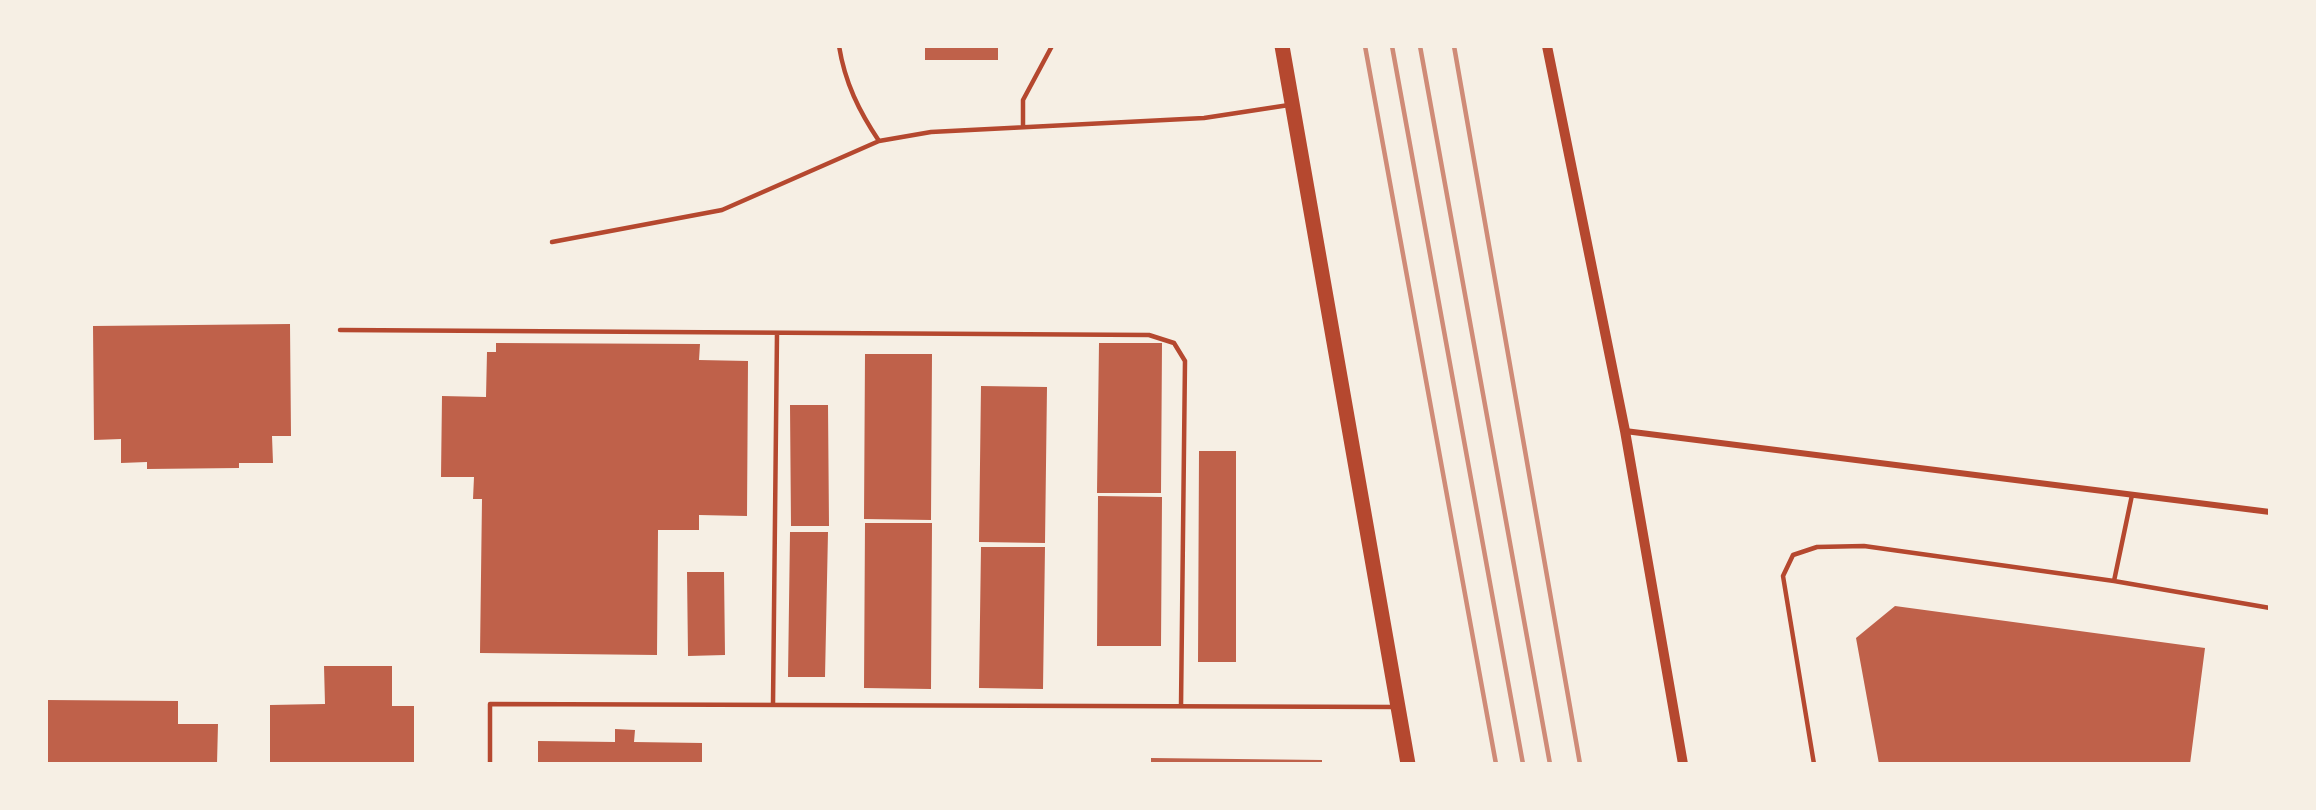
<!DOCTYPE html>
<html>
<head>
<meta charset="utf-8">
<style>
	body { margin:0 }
	#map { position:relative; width:2316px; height:810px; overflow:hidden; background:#f6efe4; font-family:Raleway,sans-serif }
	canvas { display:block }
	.frame { position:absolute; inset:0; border:48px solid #f6efe4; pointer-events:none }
</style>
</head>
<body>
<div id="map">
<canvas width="2316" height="810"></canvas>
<div class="frame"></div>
</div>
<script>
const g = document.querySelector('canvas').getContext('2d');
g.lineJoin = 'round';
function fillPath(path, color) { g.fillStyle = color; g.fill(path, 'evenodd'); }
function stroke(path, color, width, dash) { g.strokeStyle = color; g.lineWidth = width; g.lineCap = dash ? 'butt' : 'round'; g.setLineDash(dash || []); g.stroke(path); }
const building = new Path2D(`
	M925,46H998V60H925Z
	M290,324L291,436H272L273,463H239V468L147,469V462L121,463V439L94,440L93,326Z
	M496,343L700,344L699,360L748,361L747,516L699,515V530H658L657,655L480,653L482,499H473L474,477H441L442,396L486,397L487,352H496Z
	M1099,343H1162L1161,493H1097Z
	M865,354H932L931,520L864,519Z
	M981,386L1047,387L1045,543L979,542Z
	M790,405H828L829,526H791Z
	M1199,451H1236V662H1198Z
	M1098,496L1162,497L1161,646H1097Z
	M865,523H932L931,689L864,688Z
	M790,532H828L825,677H788Z
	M981,547H1045L1043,689L979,688Z
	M687,572H724L725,655L688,656Z
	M1895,606L2205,648L2190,764H1879L1856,638Z
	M324,666H392V706H414V764H270V705L325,704Z
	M46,700L178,701V724H218L217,764H46Z
	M615,729L635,730L634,742L702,743V764H538V741L615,742Z
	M1151,758L1322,760V764H1151Z`);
const service = new Path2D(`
	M839,46C845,83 859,111 879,141
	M1023,126V100L1052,46
	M552,242L722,210L879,141L931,132L1204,118L1289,105
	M340,330L1149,335L1174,343L1185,361L1181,706
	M2114,581L2132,495
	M773,704L777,333
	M490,764V704L1396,707
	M1814,764L1783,576L1793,555L1817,547L1864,546L2114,581L2270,608`);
const minor = new Path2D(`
	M1625,431L2270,512`);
const tertiary = new Path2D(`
	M1547,46L1625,431L1683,764`);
const primary = new Path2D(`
	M1282,46L1408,764`);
const rail = new Path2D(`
	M1365,46L1496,764
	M1392,46L1523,764
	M1420,46L1550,764
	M1454,46L1580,764`);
fillPath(building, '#bf614a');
stroke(service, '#b5482f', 4.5);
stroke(minor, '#b5482f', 6);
stroke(tertiary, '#b5482f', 10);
stroke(primary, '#b5482f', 15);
stroke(rail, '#cf8b77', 4.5);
</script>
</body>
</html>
